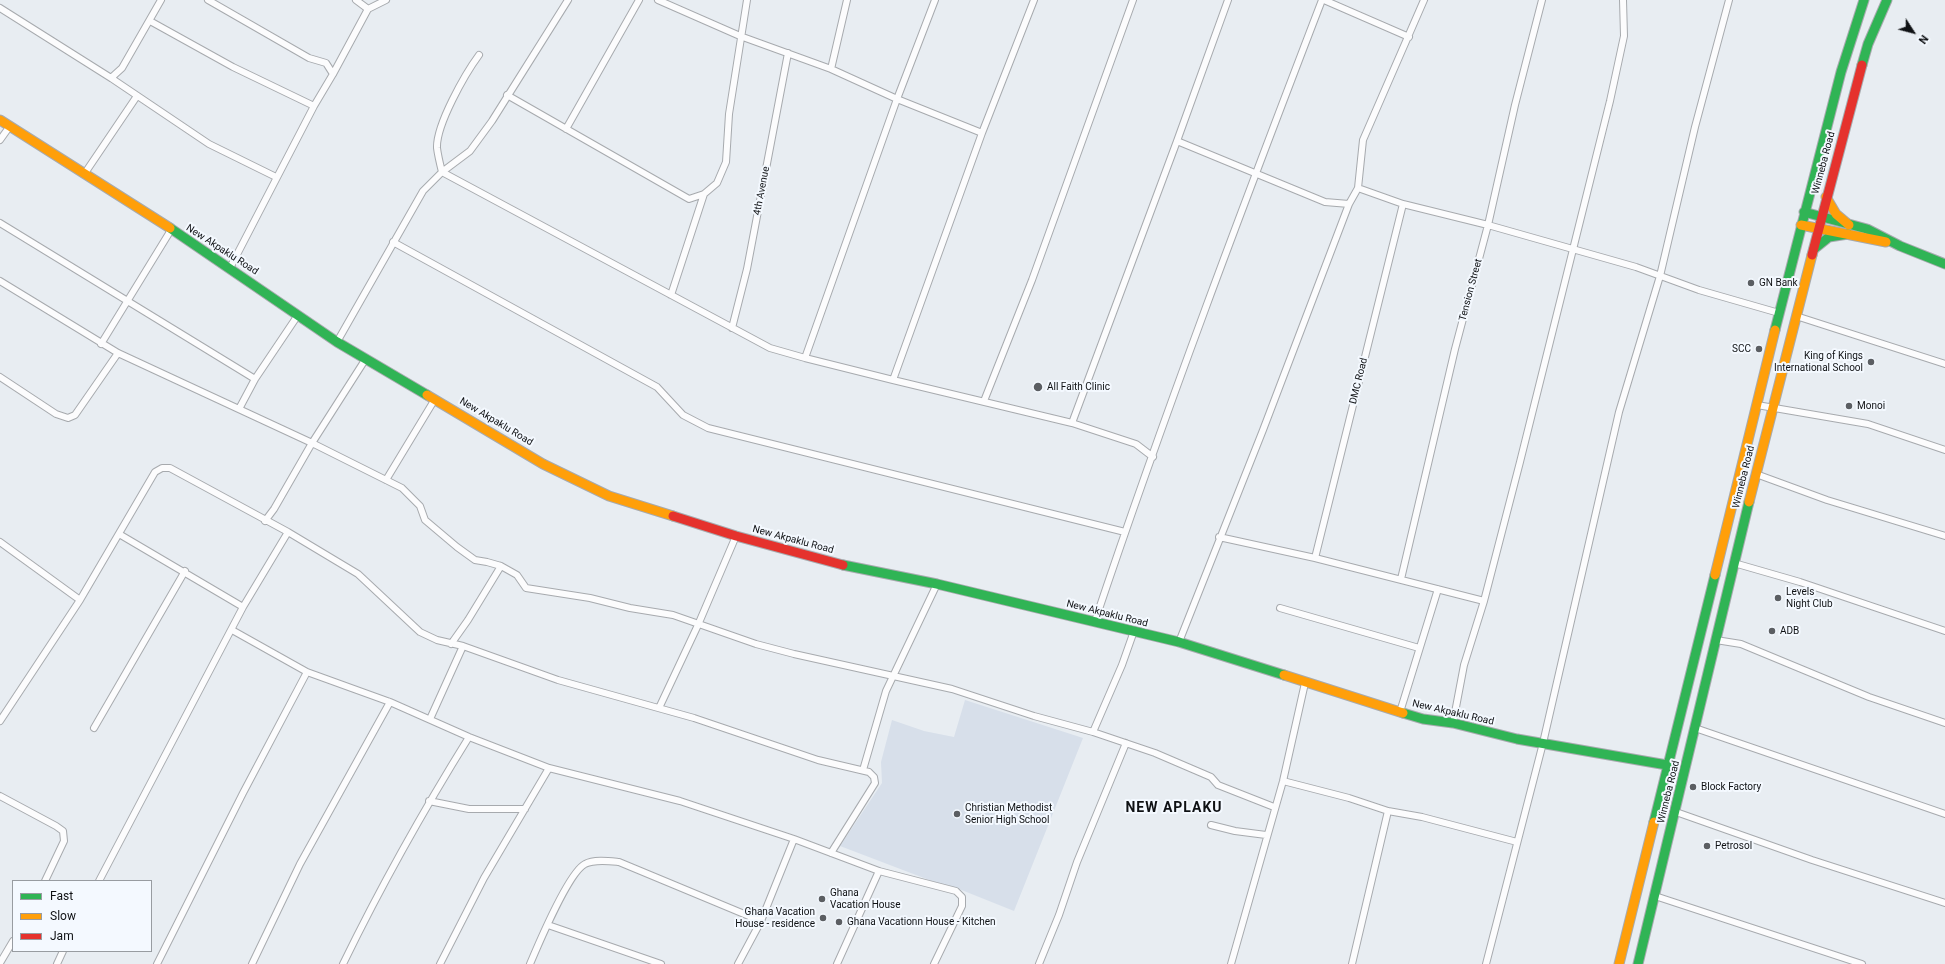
<!DOCTYPE html>
<html>
<head>
<meta charset="utf-8">
<style>
	body { margin:0 }
	#map { position:relative; width:1945px; height:964px; overflow:hidden; background:#e8edf2; font-family:Roboto,sans-serif }
	canvas { display:block }
	.legend { position:absolute; left:12px; top:880px; width:140px; height:72px; box-sizing:border-box; background:#f4f9ff; border:1px solid #989ca1; margin:0; padding:5px 7px; list-style:none; font-size:12px; color:#0f1114 }
	.legend li { display:flex; align-items:center; gap:8px; height:20px }
	.legend b { width:20px; border:1px solid #989ca1 }
	.north { position:absolute; left:1893px; top:12px; width:40px; height:40px; -webkit-text-stroke:3px #f4f9ff; paint-order:stroke; rotate:126deg; font-size:11px; font-weight:700; line-height:16px; text-align:center; color:#0f1114 }
	.north::after { content:''; display:block; margin:auto; width:14px; height:18px; background:#0f1114; clip-path:polygon(50% 0,100% 100%,50% 72%,0 100%) }
</style>
</head>
<body>
<div id="map">
<canvas width="1945" height="964"></canvas>
<ul class="legend">
<li><b style="height:5px;background:#30b455"></b>Fast</li>
<li><b style="height:5px;background:#ff9f0a"></b>Slow</li>
<li><b style="height:5px;background:#e5322d"></b>Jam</li>
</ul>
<div class="north">N</div>
</div>
<script>
const g = document.querySelector('canvas').getContext('2d');
g.lineJoin = 'round';
function fillPath(path, color) { g.fillStyle = color; g.fill(path, 'evenodd'); }
function stroke(path, color, width, dash) { g.strokeStyle = color; g.lineWidth = width; g.lineCap = dash ? 'butt' : 'round'; g.setLineDash(dash || []); g.stroke(path); }
function drawText(font, color, halo, rows, align = 'center') {
  g.font = font + ' Roboto,sans-serif'; g.lineWidth = 4; g.setLineDash([]); g.textBaseline = 'middle'; g.strokeStyle = halo; g.fillStyle = color; for (const [text, x, y, turn = 0] of rows) {
    g.save(); g.translate(x, y); g.rotate((+turn || 0) * Math.PI / 180); g.textAlign = isNaN(turn) ? turn : align; if (halo) g.strokeText(text, 0, 0); g.fillText(text, 0, 0); g.restore();
  }
}
const built = new Path2D(`
	M965,700L1083,738L1014,911L959,889L958,891L840,846L882,783L881,762L892,720L924,731L954,737Z`);
const street = new Path2D(`
	M208,0L309,58L326,63L333,74
	M356,0L368,9
	M658,0L740,36L831,69L897,99L982,133
	M1324,0L1409,37
	M0,8L111,78L209,144L276,177
	M150,21L233,67L314,106
	M831,69L847,0
	M111,78L122,68L161,0
	M507,95L689,199L704,194L717,183L726,162L729,114L747,0
	M566,129L639,0
	M0,140L10,126
	M1177,141L1325,202L1349,204
	M442,172L770,348L805,358L893,380L1072,423L1136,444L1153,457
	M442,172C440,164 438,156 437,148C436,125 465,74 479,55
	M85,173L137,96
	M1358,188L1403,204L1488,225L1636,267L1699,290L1779,313
	M0,223L255,379
	M393,242L657,387L683,415L708,428L1125,532
	M230,268L314,106L333,74L368,9L386,0
	M0,281L118,353L312,443L402,488L420,506L425,520L457,547L475,560L487,562L501,566L517,575L526,588L590,598L630,608L673,615L756,644L794,654L952,689L1034,716L1093,732L1155,753L1211,777L1218,785L1274,807
	M671,295L704,194
	M1796,316L1945,364
	M732,328L747,269L788,53
	M337,342L423,191L442,172L470,151L492,121L568,0
	M101,344L171,230
	M805,358L897,99L935,0
	M0,377L56,414L68,418L75,415L118,353
	M893,380L982,133L1034,0
	M984,401L1032,280L1133,0
	M1757,405L1868,424L1945,450
	M239,409L255,379L298,315
	M1072,423L1177,141L1228,0
	M1756,474L1827,500L1945,536
	M386,480L435,399
	M265,521L274,509L312,443L365,360
	M119,534L243,607
	M1219,537L1315,558L1484,601
	M0,542L80,600
	M1315,558L1403,204
	M1734,563L1800,582L1945,631
	M1401,579L1455,349L1488,225L1515,105L1542,0
	M1280,608L1419,648
	M1095,621C1165,412 1243,206 1322,0
	M232,630L307,672L390,702L469,737L549,768L680,801L794,839L879,871L956,891L962,897V906L934,964
	M1716,640L1741,644L1869,697L1945,723
	M1179,642L1263,430L1349,204L1358,188L1363,140L1424,0
	M451,644L468,620L501,566
	M659,708L698,625L736,536
	M1400,712L1438,589
	M430,719L463,646
	M0,721L80,600L155,472L162,468H170L288,532L358,574L420,632L437,640L463,646L558,680L694,718L818,760L869,772L874,777L875,783L831,853
	M1453,723L1464,665L1484,601L1520,462L1610,101L1624,36L1623,0
	M94,728L185,571
	M1695,728L1945,814
	M1093,732L1122,665L1134,631
	M863,770L886,691L937,584
	M1283,781L1349,798L1388,811L1422,817L1517,842
	M0,796L56,826L63,831L64,841L45,881
	M429,801L469,809H525
	M1676,812L1812,860L1945,903
	M1211,825L1235,831L1266,835
	M99,881L243,607L288,532
	M1655,896L1862,964
	M548,925L661,964
	M0,963L13,941
	M57,964L63,951
	M157,964L243,793L307,672
	M252,964L300,864L390,702
	M343,964C381,886 423,811 469,737
	M440,964L484,878L549,768
	M530,964C538,945 569,872 585,864C594,859 609,861 619,862L761,921
	M738,964L761,921L794,839
	M837,964L879,871
	M1039,964L1059,915L1077,862L1126,743
	M1231,964L1283,781L1305,683
	M1352,964L1388,811
	M1486,964L1543,743L1619,412L1660,276L1695,127L1729,0`);
const fast = new Path2D(`
	M1862,65L1868,44L1887,0
	M1804,212L1867,229L1900,246L1945,264
	M170,228L337,342L427,395
	M1814,249L1829,237L1848,234
	M1775,330L1841,72L1864,0
	M843,565L937,584L1179,642L1284,675
	M1403,713L1423,719L1453,723L1517,739L1667,765
	M1654,822L1715,575
	M1638,964L1749,502`);
const slow = new Path2D(`
	M0,120L170,228
	M1826,197L1836,214L1849,225
	M1801,225L1886,242
	M427,395L543,464L609,496L673,516
	M1749,502L1812,255
	M1715,575L1775,330
	M1284,675L1403,713
	M1619,964L1654,822`);
const jam = new Path2D(`
	M1812,255L1862,65
	M673,516L736,536L843,565`);
const markers = [
	[1751,283,4,"#5b5e62"],
	[1759,349,4,"#5b5e62"],
	[1871,362,4,"#5b5e62"],
	[1038,387,5,"#5b5e62"],
	[1849,406,4,"#5b5e62"],
	[1778,598,4,"#5b5e62"],
	[1772,631,4,"#5b5e62"],
	[1693,787,4,"#5b5e62"],
	[957,814,4,"#5b5e62"],
	[1707,846,4,"#5b5e62"],
	[822,899,4,"#5b5e62"],
	[823,918,4,"#5b5e62"],
	[839,922,4,"#5b5e62"]
];
const streetNames = [
	["Winneba Road",1824,163,-75],
	["4th Avenue",762,191,-79],
	["New Akpaklu Road",222,250,33],
	["Tension Street",1471,290,-75],
	["DMC Road",1359,381,-76],
	["New Akpaklu Road",496,422,31],
	["Winneba Road",1744,477,-76],
	["New Akpaklu Road",793,540,15],
	["New Akpaklu Road",1107,614,14],
	["New Akpaklu Road",1453,713,13],
	["Winneba Road",1669,792,-76]
];
const poiNames = [
	["GN Bank",1759,283],
	["SCC",1751,349,"right"],
	["King of Kings",1863,356,"right"],
	["International School",1863,368,"right"],
	["All Faith Clinic",1047,387],
	["Monoi",1857,406],
	["Levels",1786,592],
	["Night Club",1786,604],
	["ADB",1780,631],
	["Block Factory",1701,787],
	["Christian Methodist",965,808],
	["Senior High School",965,820],
	["Petrosol",1715,846],
	["Ghana",830,893],
	["Vacation House",830,905],
	["Ghana Vacation",815,912,"right"],
	["House - residence",815,924,"right"],
	["Ghana Vacationn House - Kitchen",847,922]
];
const districtNames = [
	["NEW APLAKU",1174,808]
];
fillPath(built, '#d7dfea');
stroke(street, '#a7aaae', 8);
stroke(fast, '#a7aaae', 11);
stroke(slow, '#a7aaae', 11);
stroke(jam, '#a7aaae', 11);
stroke(street, '#fcfcfd', 6);
stroke(fast, '#30b455', 9);
stroke(slow, '#ff9f0a', 9);
stroke(jam, '#e5322d', 9);
for (const [x, y, r, color] of markers) { const dot = new Path2D(); dot.arc(x, y, r, 0, 2 * Math.PI); g.fillStyle = color; g.fill(dot); stroke(dot, '#f4f9ff', 1.5); }
drawText('10px', '#0f1114', '#f4f9ff', streetNames);
drawText('10px', '#0f1114', '#f4f9ff', poiNames, 'left');
g.letterSpacing = '1px';
drawText('bold 14px', '#0f1114', '#f4f9ff', districtNames);
g.letterSpacing = '0px';
</script>
</body>
</html>
